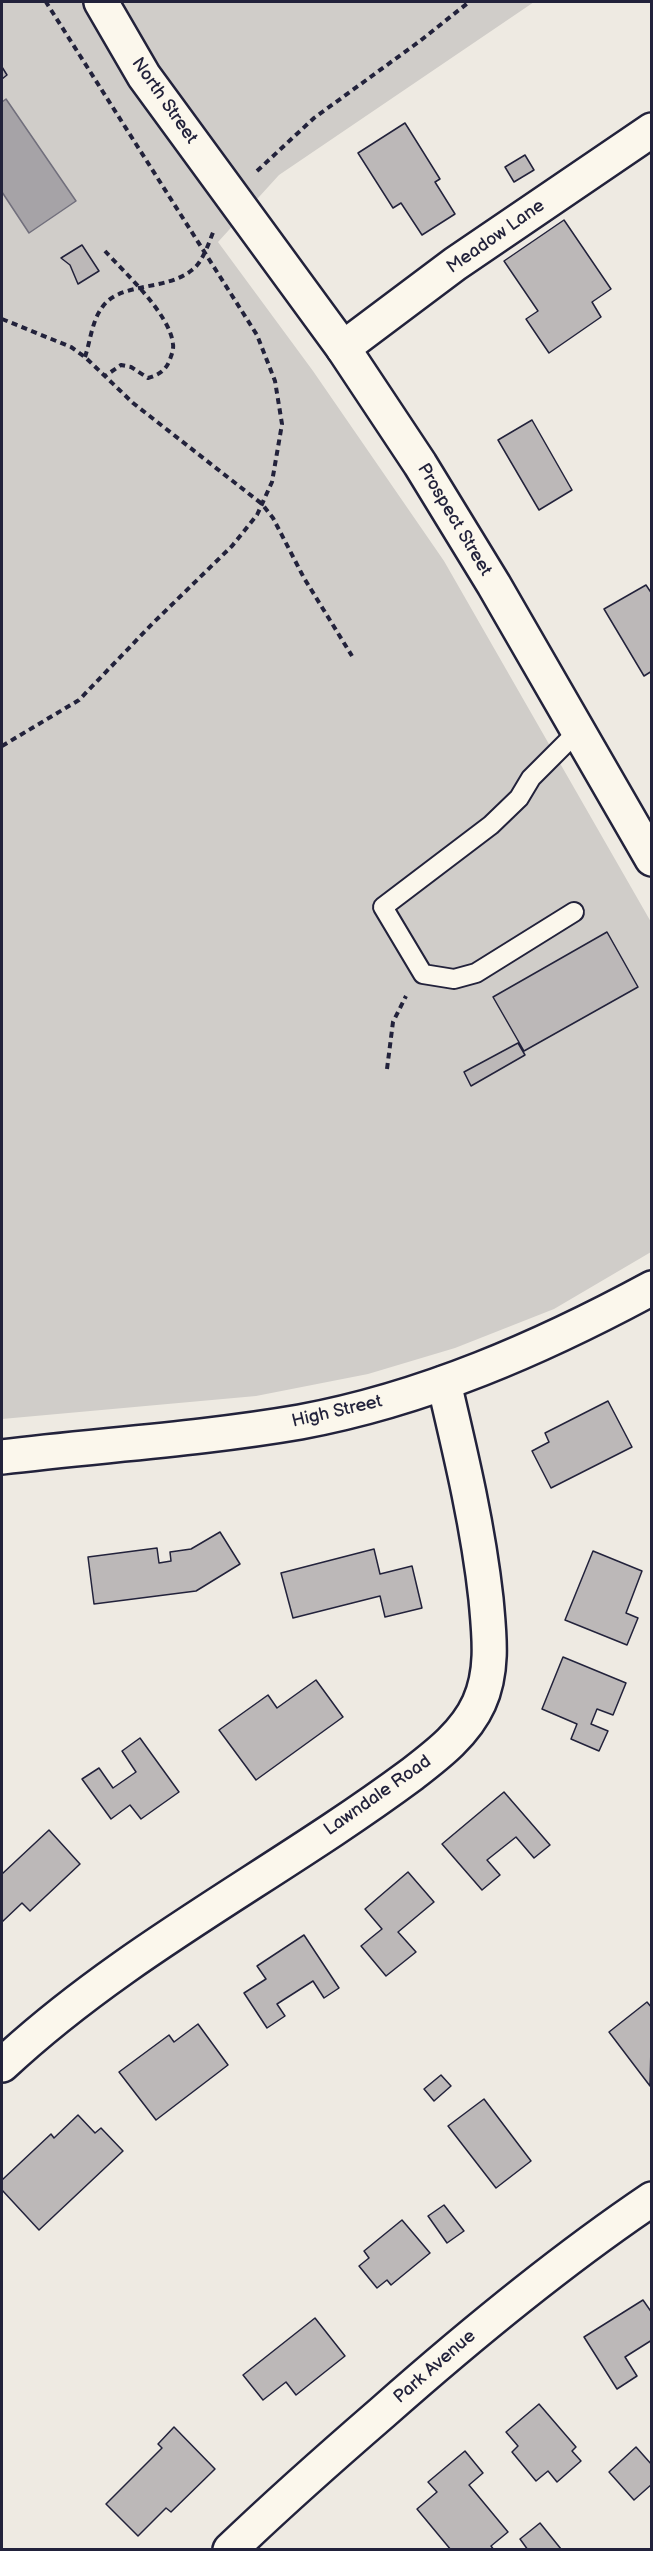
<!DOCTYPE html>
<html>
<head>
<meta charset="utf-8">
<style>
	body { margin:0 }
	#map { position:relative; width:653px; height:2551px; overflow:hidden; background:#eeeae2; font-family:"Balsamiq Sans",sans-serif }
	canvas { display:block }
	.frame { position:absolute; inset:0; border:3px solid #22223b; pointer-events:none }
</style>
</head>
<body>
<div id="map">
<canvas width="653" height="2551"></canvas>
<div class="frame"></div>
</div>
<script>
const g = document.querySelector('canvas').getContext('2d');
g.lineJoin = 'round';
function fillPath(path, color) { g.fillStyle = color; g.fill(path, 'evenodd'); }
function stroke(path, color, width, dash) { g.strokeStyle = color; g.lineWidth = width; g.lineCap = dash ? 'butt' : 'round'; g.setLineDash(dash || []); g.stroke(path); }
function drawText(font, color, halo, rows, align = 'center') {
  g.font = font + ' "Balsamiq Sans",sans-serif'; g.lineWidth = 6; g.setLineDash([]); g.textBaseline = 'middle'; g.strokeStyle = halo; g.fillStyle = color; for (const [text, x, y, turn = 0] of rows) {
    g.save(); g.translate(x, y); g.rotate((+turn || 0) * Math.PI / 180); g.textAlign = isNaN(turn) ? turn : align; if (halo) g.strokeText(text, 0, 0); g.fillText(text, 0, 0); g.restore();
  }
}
const green = new Path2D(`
	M2,2H534L279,175L218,242L313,371L444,561L651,922V1252L554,1309L455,1348L368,1374L256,1396L2,1419Z`);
const water = new Path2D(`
	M6,99L76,201L29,233L2,192V102Z`);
const building = new Path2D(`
	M2,67L7,75L2,79Z
	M405,123L440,179L435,182L455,214L422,235L401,203L393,208L358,153Z
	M525,155L534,170L514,182L505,167Z
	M564,220L611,289L592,302L601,317L549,353L526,319L538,311L504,261Z
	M82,245L99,271L78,284L70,265L61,258Z
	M532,420L572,490L539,510L498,440Z
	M646,585L652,594V671L644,676L604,609Z
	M607,932L638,987L524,1051L493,997Z
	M518,1043L525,1055L471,1086L464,1072Z
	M608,1401L632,1447L551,1488L532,1451L549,1442L545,1433Z
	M220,1532L240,1564L196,1591L94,1604L88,1557L157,1548L159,1563L171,1561L170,1552L191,1549Z
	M374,1549L380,1574L412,1566L422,1608L385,1617L380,1596L293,1618L281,1573Z
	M593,1551L642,1571L626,1613L638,1618L627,1645L565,1620Z
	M563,1657L626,1683L613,1715L597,1709L591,1724L608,1731L599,1751L571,1739L577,1724L542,1709Z
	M316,1680L343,1717L256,1780L219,1730L268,1695L277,1708Z
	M140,1738L179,1792L141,1819L130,1805L111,1819L82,1779L99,1768L113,1788L136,1772L122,1751Z
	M504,1792L550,1845L534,1858L516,1837L487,1860L500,1875L482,1890L442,1844Z
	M49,1830L80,1864L30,1911L22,1903L2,1922V1874Z
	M408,1872L434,1902L398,1932L416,1952L386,1976L361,1946L382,1929L365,1909Z
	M304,1935L339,1988L324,1998L313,1981L277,2004L285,2016L267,2028L244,1993L266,1979L257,1966Z
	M647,2002L652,2008L650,2086L609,2032Z
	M198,2024L228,2065L156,2120L119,2072L169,2035L174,2042Z
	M441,2075L451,2086L434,2101L424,2089Z
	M484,2099L531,2161L496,2188L448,2126Z
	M78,2115L95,2133L101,2128L123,2151L39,2230L2,2190V2180L51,2134L54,2138Z
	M444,2205L464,2231L447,2243L428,2216Z
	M402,2220L430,2253L391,2285L387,2280L377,2288L359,2266L369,2258L364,2251Z
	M643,2300L652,2313V2340L625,2357L637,2376L617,2389L584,2337Z
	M315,2318L345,2356L296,2395L286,2382L263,2400L243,2375Z
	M539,2404L576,2447L572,2451L581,2461L557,2482L548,2471L536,2481L512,2452L518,2446L506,2432Z
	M174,2427L215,2469L171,2512L166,2508L138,2536L106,2504L162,2448L158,2444Z
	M636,2447L652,2465V2484L634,2500L609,2472Z
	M465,2451L483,2473L469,2485L508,2532L491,2546L494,2550H451L417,2509L437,2492L428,2482Z
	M540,2523L561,2549V2550H528L520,2539Z`);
const path = new Path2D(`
	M257,171L314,118L420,41L469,2
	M105,251C125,273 170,314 173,344C174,350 171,356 169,362C164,372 158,375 148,378L131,367L121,365L105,376
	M2,319L71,347L85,357L133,403L262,504L273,518L304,578L352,656
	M85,357C90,342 92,322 101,309C118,281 165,292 192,270C203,262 209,242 214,230
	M2,746L79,700L152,624L232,546L257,515L272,482L282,424L275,381L257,335L46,2
	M387,1069L393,1022L406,996`);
const lane = new Path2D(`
	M574,912L476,973L454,979L423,974L383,907L491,825L519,798L531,778L578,731`);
const street = new Path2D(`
	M343,348L455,264L652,130
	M2,2065C124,1951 276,1875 411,1775C437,1755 465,1734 479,1703C494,1670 489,1633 486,1599C478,1526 461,1455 444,1383
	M230,2550C280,2502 331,2457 383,2412C469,2336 557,2263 652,2199`);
const secondary = new Path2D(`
	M101,2L144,76L343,348L420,464L494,585L652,859
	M2,1457C101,1445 201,1439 300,1422C424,1399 541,1348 652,1288`);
const streetNames = [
	["North Street",164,101,55],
	["Meadow Lane",496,237,-35],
	["Prospect Street",454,520,59],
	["High Street",337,1412,-13],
	["Lawndale Road",378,1796,-35],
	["Park Avenue",435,2367,-41]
];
fillPath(green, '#d0cdc9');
fillPath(water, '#a6a3a7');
stroke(water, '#716f7c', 1.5);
fillPath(building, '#bcb8b8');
stroke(building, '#22223b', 1.5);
stroke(lane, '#22223b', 22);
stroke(street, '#22223b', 38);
stroke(secondary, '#22223b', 38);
stroke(path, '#22223b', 4, [6, 4.5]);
stroke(lane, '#fbf7ec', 18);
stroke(street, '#fbf7ec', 33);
stroke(secondary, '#fbf7ec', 33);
drawText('18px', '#22223b', '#fbf7ec', streetNames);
</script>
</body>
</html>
